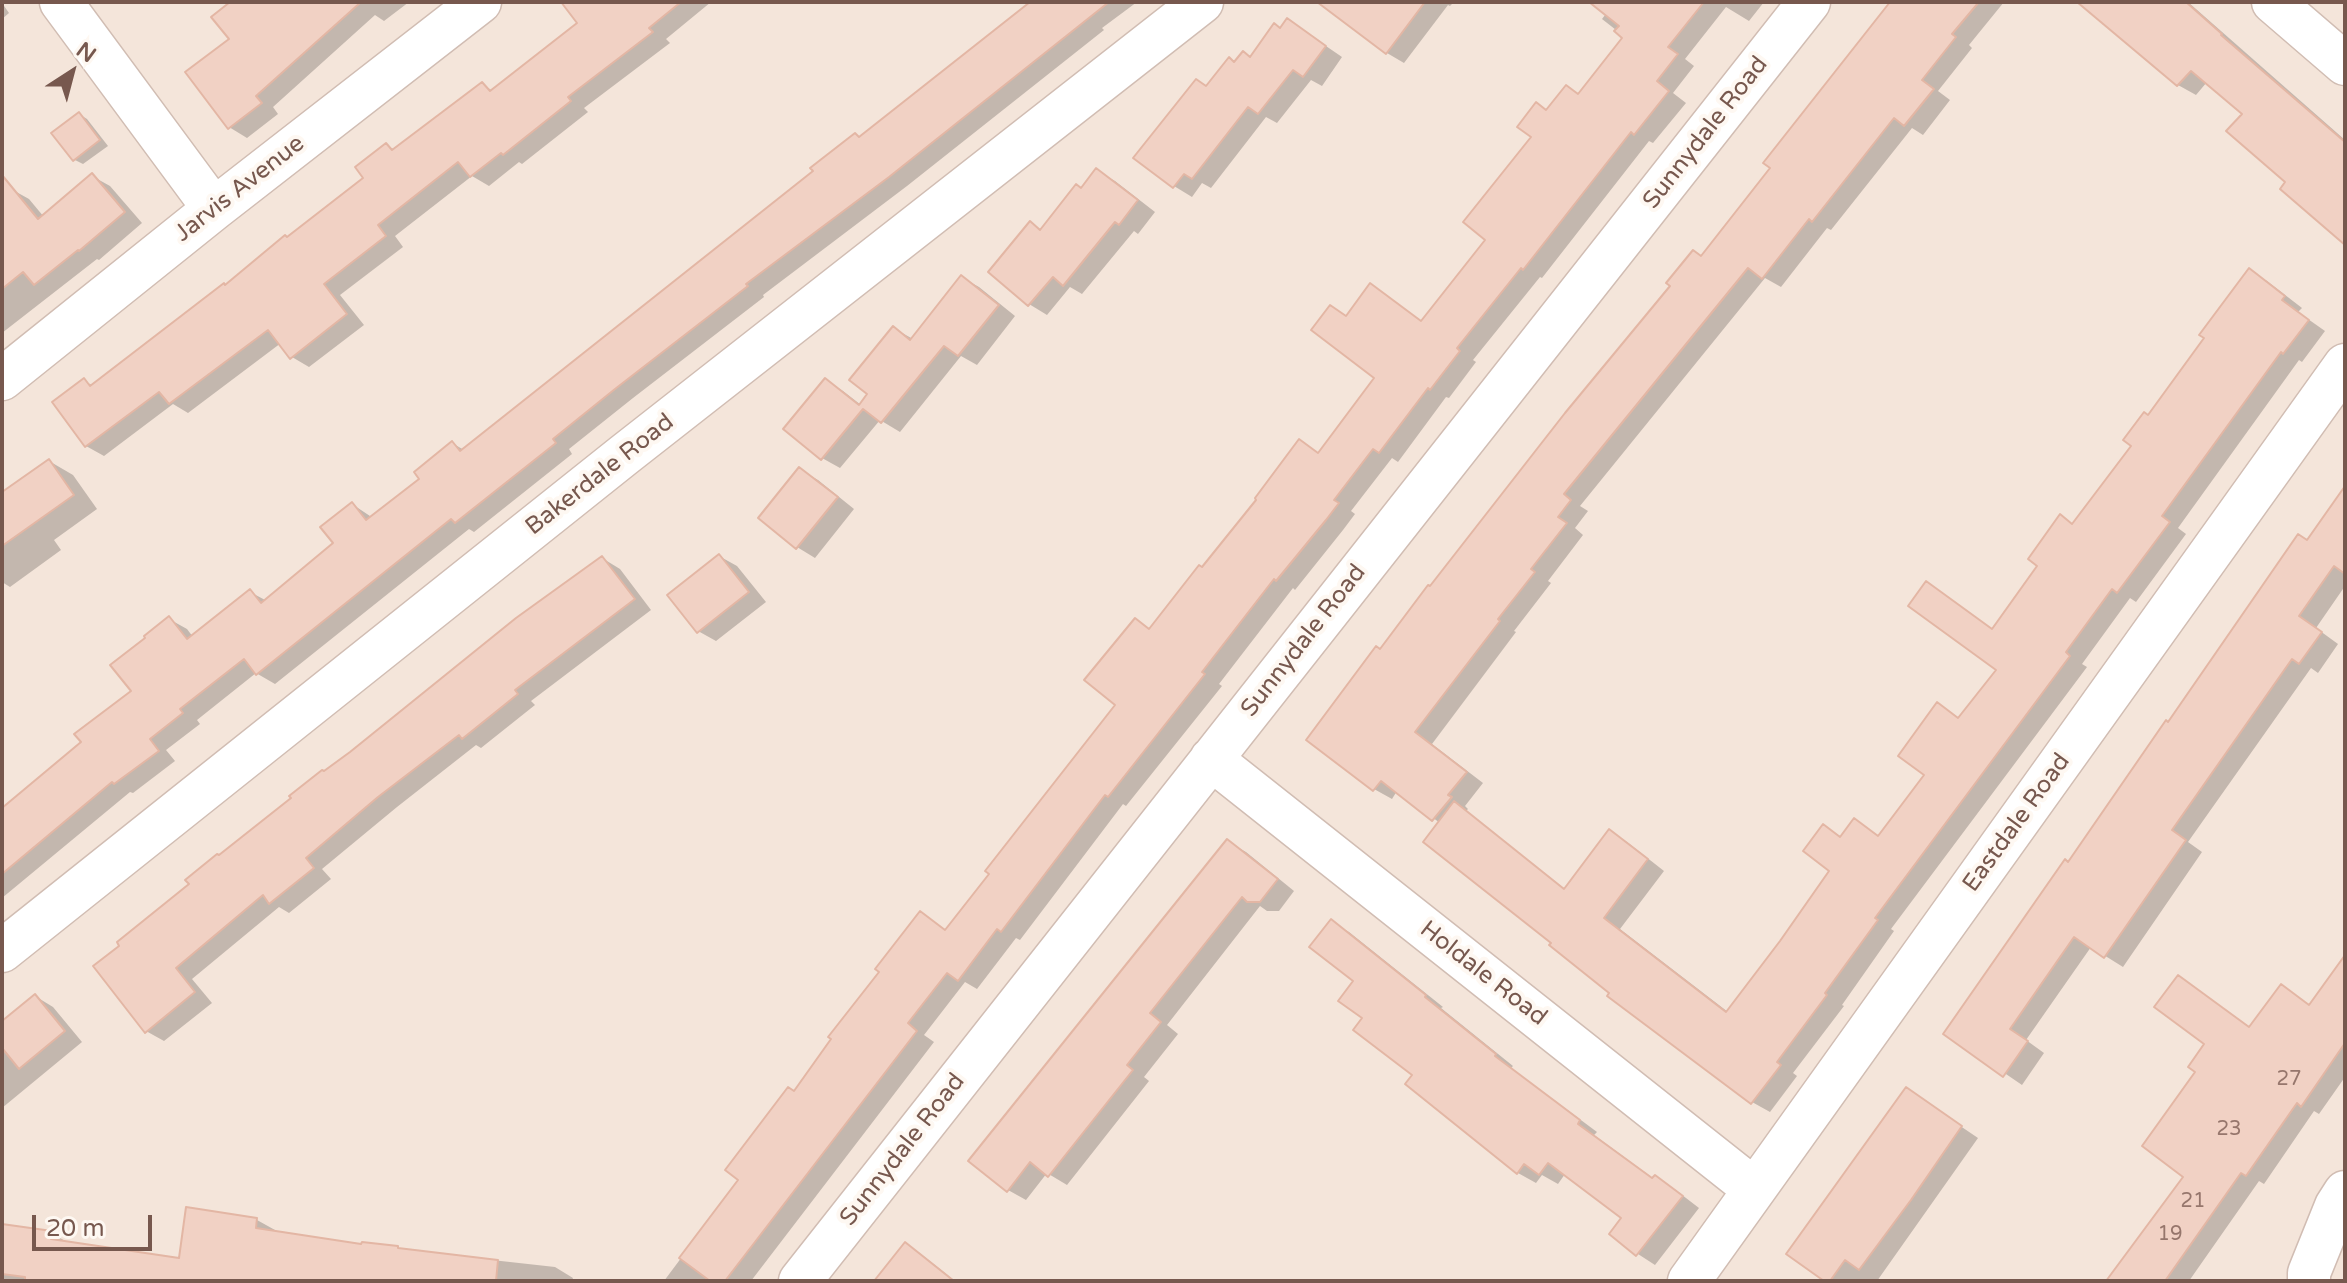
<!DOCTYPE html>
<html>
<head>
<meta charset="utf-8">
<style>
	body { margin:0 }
	#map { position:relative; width:2347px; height:1283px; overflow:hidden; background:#fcf4eb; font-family:"Varela Round",sans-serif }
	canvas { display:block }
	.frame { position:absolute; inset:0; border:4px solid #77584e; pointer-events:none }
	.north { position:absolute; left:32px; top:32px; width:80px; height:80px; -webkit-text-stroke:6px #fef8f2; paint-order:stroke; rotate:36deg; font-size:22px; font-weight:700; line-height:32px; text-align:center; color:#77584e }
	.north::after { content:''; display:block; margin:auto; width:28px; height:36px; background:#77584e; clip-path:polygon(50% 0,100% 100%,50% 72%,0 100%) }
	.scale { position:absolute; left:32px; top:1215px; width:120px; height:36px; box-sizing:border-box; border:4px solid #77584e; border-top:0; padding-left:10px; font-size:24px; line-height:28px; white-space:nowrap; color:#77584e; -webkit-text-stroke:6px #fef8f2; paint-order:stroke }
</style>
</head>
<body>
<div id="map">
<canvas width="2347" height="1283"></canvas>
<div class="frame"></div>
<div class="north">N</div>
<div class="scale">20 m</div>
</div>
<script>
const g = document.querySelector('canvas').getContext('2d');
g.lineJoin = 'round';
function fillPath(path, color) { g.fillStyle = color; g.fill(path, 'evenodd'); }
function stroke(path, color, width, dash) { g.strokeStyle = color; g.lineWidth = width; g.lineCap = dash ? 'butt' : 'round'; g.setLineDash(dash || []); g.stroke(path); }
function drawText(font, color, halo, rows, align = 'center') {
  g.font = font + ' "Varela Round",sans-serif'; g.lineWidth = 8; g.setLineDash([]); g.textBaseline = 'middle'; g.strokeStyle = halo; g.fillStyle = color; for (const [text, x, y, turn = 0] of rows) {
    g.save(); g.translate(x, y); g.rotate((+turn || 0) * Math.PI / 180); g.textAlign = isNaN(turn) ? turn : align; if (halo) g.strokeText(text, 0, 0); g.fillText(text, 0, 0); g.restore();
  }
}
const residential = new Path2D(`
	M2,2H2345V1281H2Z`);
const shadow = new Path2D(`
	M241,2H409L384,21L375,15L273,107L278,114L247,138L229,127L232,40Z
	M587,2H711L666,39L670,43L584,108L588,112L522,164L519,162L489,186L472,176L395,236L403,247L340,295L364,325L309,367L292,357L281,343L188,413L173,404L104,456L86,446L84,381L94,386L366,178L386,145L395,150L483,85L493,91L580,24Z
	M1034,2H1137L1102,28L1104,30L907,186L763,295L764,297L633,398L569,449L572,454L474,532L469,529L275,684L256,673L197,720L200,724L166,750L175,761L133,793L130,792L2,898V812L84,743L134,692L169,619L187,629L193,637L250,592L267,601L335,544L352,504L373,518L422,479L452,443L464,450Z
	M1351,2H1454L1450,6L1448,5L1404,63L1387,53Z
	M1615,2H1764L1749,21L1726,7L1685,59L1694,66L1673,93L1686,103L1653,143L1649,141L1542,278L1540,277L1473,360L1476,362L1449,398L1446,397L1398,462L1392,458L1351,511L1355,514L1343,530L1295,590L1293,588L1219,684L1222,686L1126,806L1123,804L1020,940L1016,938L977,989L965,982L924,1035L934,1042L751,1281H664L740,1179L795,1093L921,914L947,931L1118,705L1135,621L1151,630L1259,500L1300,442L1320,454L1377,377L1347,317L1422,322L1488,239L1534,137L1548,111L1580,95L1625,37L1602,19Z
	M1892,2H2004L1969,45L1972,48L1938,91L1950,100L1923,135L1912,128L1831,230L1827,228L1781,287L1765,278L1580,506L1588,511L1575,528L1583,535L1548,581L1551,583L1514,631L1516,632L1432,744L1483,783L1465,806L1468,809L1466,811L1566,890L1610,832L1627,842L1664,871L1620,929L1728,1012L1832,870L1824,827L1842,837L1855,821L1880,837L1927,775L1937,705L1960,719L1998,670L1993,630L2040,566L2061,517L2074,525L2134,446L2149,417L2207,338L2249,271L2267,281L2302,308L2298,312L2325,331L2302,362L2299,360L2178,528L2186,534L2136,602L2130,598L2082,664L2087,667L1891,929L1894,931L1842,1005L1844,1006L1793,1073L1797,1076L1770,1112L1752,1102L1612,993L1554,943L1440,823L1397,791L1392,799L1374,789L1381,651L1702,258L1773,168Z
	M2079,2H2188L2345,140V242L2288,182L2245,113L2207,82L2196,95L2178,85Z
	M2,3L9,13L2,19Z
	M1288,20L1342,57L1322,86L1311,80L1277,123L1266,117L1211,188L1202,183L1192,197L1174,186L1208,88L1235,64L1251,58Z
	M79,114L87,119L108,146L83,164L75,160Z
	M1097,171L1115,181L1155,212L1138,234L1134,231L1082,294L1070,287L1047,315L1029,304L990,272L1030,224L1042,231Z
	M92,176L110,186L142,223L99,260L97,259L2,333V196L11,189L29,199L44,217Z
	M961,277L979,287L1015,316L977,365L961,356L900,432L880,420L840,468L822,458L826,380L843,391L861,405L870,394L893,328L913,339Z
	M49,461L73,475L97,509L54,540L61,550L10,587L2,582V495Z
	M800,470L818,480L854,509L815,558L797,547Z
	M2345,489V586L2316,628L2338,644L2318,673L2311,668L2188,842L2202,852L2123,967L2091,947L2026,1040L2044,1053L2022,1085L1946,1033L2169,724L2308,542Z
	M719,556L737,566L766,602L716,641L698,631Z
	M602,558L620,569L651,610L531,701L535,705L481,748L476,745L397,807L322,869L331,879L289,913L279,907L192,979L212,1003L164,1041L146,1031L191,884L220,857L325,773Z
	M1228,842L1246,852L1294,891L1279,911H1267L1260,906L1167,1025L1178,1034L1144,1077L1149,1081L1067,1185L1047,1173L1026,1200L1008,1190Z
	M1331,922L1349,932L1443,1007L1441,1008L1513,1066L1511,1068L1597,1132L1594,1135L1654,1179L1655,1177L1673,1188L1699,1208L1655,1265L1638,1254L1611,1234L1624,1218L1565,1174L1558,1184L1542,1175L1536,1183L1518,1173L1408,1084L1415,1075L1365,1018L1356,981Z
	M2345,958V1077L2319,1114L2314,1111L2264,1184L2259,1181L2189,1281H2109L2186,1177L2198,1072L2207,1044L2194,987L2251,1028L2298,997L2311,1006Z
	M35,996L53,1007L82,1042L2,1108V1023Z
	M1907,1090L1978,1138L1877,1281H1827Z
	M257,1220L275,1230L274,1233L363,1246L398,1248L402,1250L555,1267L573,1278L572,1281H2V1226L52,1233L70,1244L181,1260Z
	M905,1244L921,1254L955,1281H876Z`);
const building = new Path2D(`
	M230,2H361L256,96L262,103L228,129L185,72L229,39L211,17Z
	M561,2H681L649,28L653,32L568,97L571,101L503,155L501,153L470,177L458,162L378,225L386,236L324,284L347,314L290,359L268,330L169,404L159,392L85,447L52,402L84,378L90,386L224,283L225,285L285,235L287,237L363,178L355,167L386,143L392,150L482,82L490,91L577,23Z
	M1030,2H1109L889,177L746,284L748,286L615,389L553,439L556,443L455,523L451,519L256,675L244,659L180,709L183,713L150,739L159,751L114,784L112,782L2,874V808L81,742L74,734L131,691L110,665L145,638L144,636L169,616L187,639L250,589L261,603L333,543L320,527L352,502L366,520L419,479L414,472L452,441L460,451L813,171L810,168L855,133L859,137Z
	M1317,2H1425L1386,54Z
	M1589,2H1704L1668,47L1678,54L1657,81L1669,91L1634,135L1631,132L1523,270L1521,268L1457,348L1460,351L1430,390L1428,388L1379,453L1373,449L1334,500L1339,503L1326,520L1276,581L1274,579L1202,672L1205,674L1108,797L1105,795L1001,932L997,929L958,981L947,973L908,1023L917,1031L725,1281H710L679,1258L738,1180L725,1170L788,1087L794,1091L831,1039L828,1037L879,972L875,969L920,911L945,930L989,874L985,871L1115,705L1084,680L1135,618L1149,629L1199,565L1202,567L1256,500L1255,498L1299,439L1318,453L1374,378L1311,330L1330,305L1346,316L1370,283L1421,321L1485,240L1463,222L1531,137L1517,127L1536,102L1546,110L1566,85L1578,94L1622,38L1614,31L1619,26Z
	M1890,2H1979L1952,34L1956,37L1922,80L1934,89L1904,126L1894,118L1812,222L1809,219L1762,279L1748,268L1564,494L1571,500L1558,517L1567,523L1531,569L1535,572L1498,619L1500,621L1415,732L1467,772L1448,795L1452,797L1432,821L1381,781L1373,791L1306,740L1376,646L1380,649L1428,585L1430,586L1565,413L1670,286L1666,283L1693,250L1701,256L1770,168L1763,163Z
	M2077,2H2186L2222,34L2221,35L2345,142V245L2280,189L2285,182L2226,131L2242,114L2191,71L2177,86Z
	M1287,18L1326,46L1303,77L1293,70L1258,114L1248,107L1192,179L1184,174L1173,188L1133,158L1196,79L1206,86L1229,57L1234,62L1243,51L1250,57L1274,23L1280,28Z
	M79,112L100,140L73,161L51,133Z
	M1096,168L1138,200L1119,225L1115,222L1063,286L1053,277L1028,306L988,272L1030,221L1040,230L1076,184L1081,188Z
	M92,173L125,212L79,251L78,250L34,285L23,272L2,289V175L38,219Z
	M2249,268L2285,296L2282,300L2309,320L2283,354L2281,352L2162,516L2170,522L2117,593L2112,589L2066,652L2070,656L1875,918L1878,920L1825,993L1827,995L1777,1062L1781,1065L1751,1104L1607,996L1609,993L1549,945L1551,943L1423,842L1454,801L1564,889L1609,829L1648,859L1604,918L1726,1012L1780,941L1829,871L1803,851L1823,824L1840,837L1854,818L1878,836L1924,775L1898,756L1937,702L1958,718L1996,670L1908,606L1926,581L1992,629L2037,566L2028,559L2060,514L2072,524L2131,446L2123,440L2144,412L2148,415L2204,338L2199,335Z
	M961,275L999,305L958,356L944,346L881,423L863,409L821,460L783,429L825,378L859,405L867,394L849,380L893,326L910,340Z
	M49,459L74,495L2,546V492Z
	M799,467L838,497L796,549L758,518Z
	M2345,486V574L2334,566L2299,616L2322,632L2299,664L2292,659L2172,830L2186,840L2104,958L2074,937L2010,1029L2028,1041L2003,1077L1943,1034L2065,859L2068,862L2166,720L2168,722L2298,534L2307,540Z
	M719,554L749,592L697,633L667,595Z
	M602,556L635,599L515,690L518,694L462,739L459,735L378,797L306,858L314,868L269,904L263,895L176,968L195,992L145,1033L93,966L119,946L117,942L189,884L185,880L217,854L219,855L291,798L289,796L322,770L324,771L350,752L516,618Z
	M1227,839L1278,879L1260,902H1247L1242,897L1150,1013L1161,1022L1127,1065L1133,1070L1048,1177L1030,1162L1007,1192L968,1161Z
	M1331,919L1426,995L1425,997L1496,1054L1495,1056L1580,1120L1578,1124L1652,1178L1655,1175L1683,1196L1636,1256L1609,1234L1621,1218L1548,1163L1539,1175L1524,1164L1517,1174L1405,1084L1412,1075L1353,1030L1362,1018L1338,1001L1353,981L1309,947Z
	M2345,955V1043L2301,1107L2297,1103L2246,1176L2241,1173L2165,1281H2106L2183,1177L2142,1146L2195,1072L2188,1067L2204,1044L2154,1007L2178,975L2249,1027L2281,984L2309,1005Z
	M35,994L65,1031L19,1069L2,1048V1021Z
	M1906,1087L1962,1126L1911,1200L1859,1270L1845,1260L1830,1281H1824L1786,1254Z
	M186,1207L257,1218L256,1228L361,1244L362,1242L398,1246V1248L498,1260L496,1281H25V1277L2,1274V1224L52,1231L51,1239L179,1258Z
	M905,1242L954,1281H874Z`);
const street = new Path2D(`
	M61,2L214,209
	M2273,2L2345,64
	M2,379L214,209L480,2
	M1211,759L1754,1189
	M2,951L624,455L1202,2
	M800,1281L1809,2
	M1689,1281L2345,365
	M2309,1281V1273L2336,1206L2345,1192`);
const numberNames = [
	["27",2289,1080],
	["23",2229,1130],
	["21",2193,1202],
	["19",2170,1235]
];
const streetNames = [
	["Sunnydale Road",1706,133,-52],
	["Jarvis Avenue",240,189,-38],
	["Bakerdale Road",600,475,-38],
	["Sunnydale Road",1304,641,-52],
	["Eastdale Road",2017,823,-54],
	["Holdale Road",1483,974,38],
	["Sunnydale Road",903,1150,-52]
];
fillPath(residential, '#f4e5da');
fillPath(shadow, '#0003');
fillPath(building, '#f1d1c4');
stroke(building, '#e3b6a4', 2);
stroke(street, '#d1bdb3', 45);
stroke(street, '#fff', 42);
drawText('20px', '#96766c', null, numberNames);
drawText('24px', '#77584e', '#fef8f2', streetNames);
</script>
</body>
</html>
